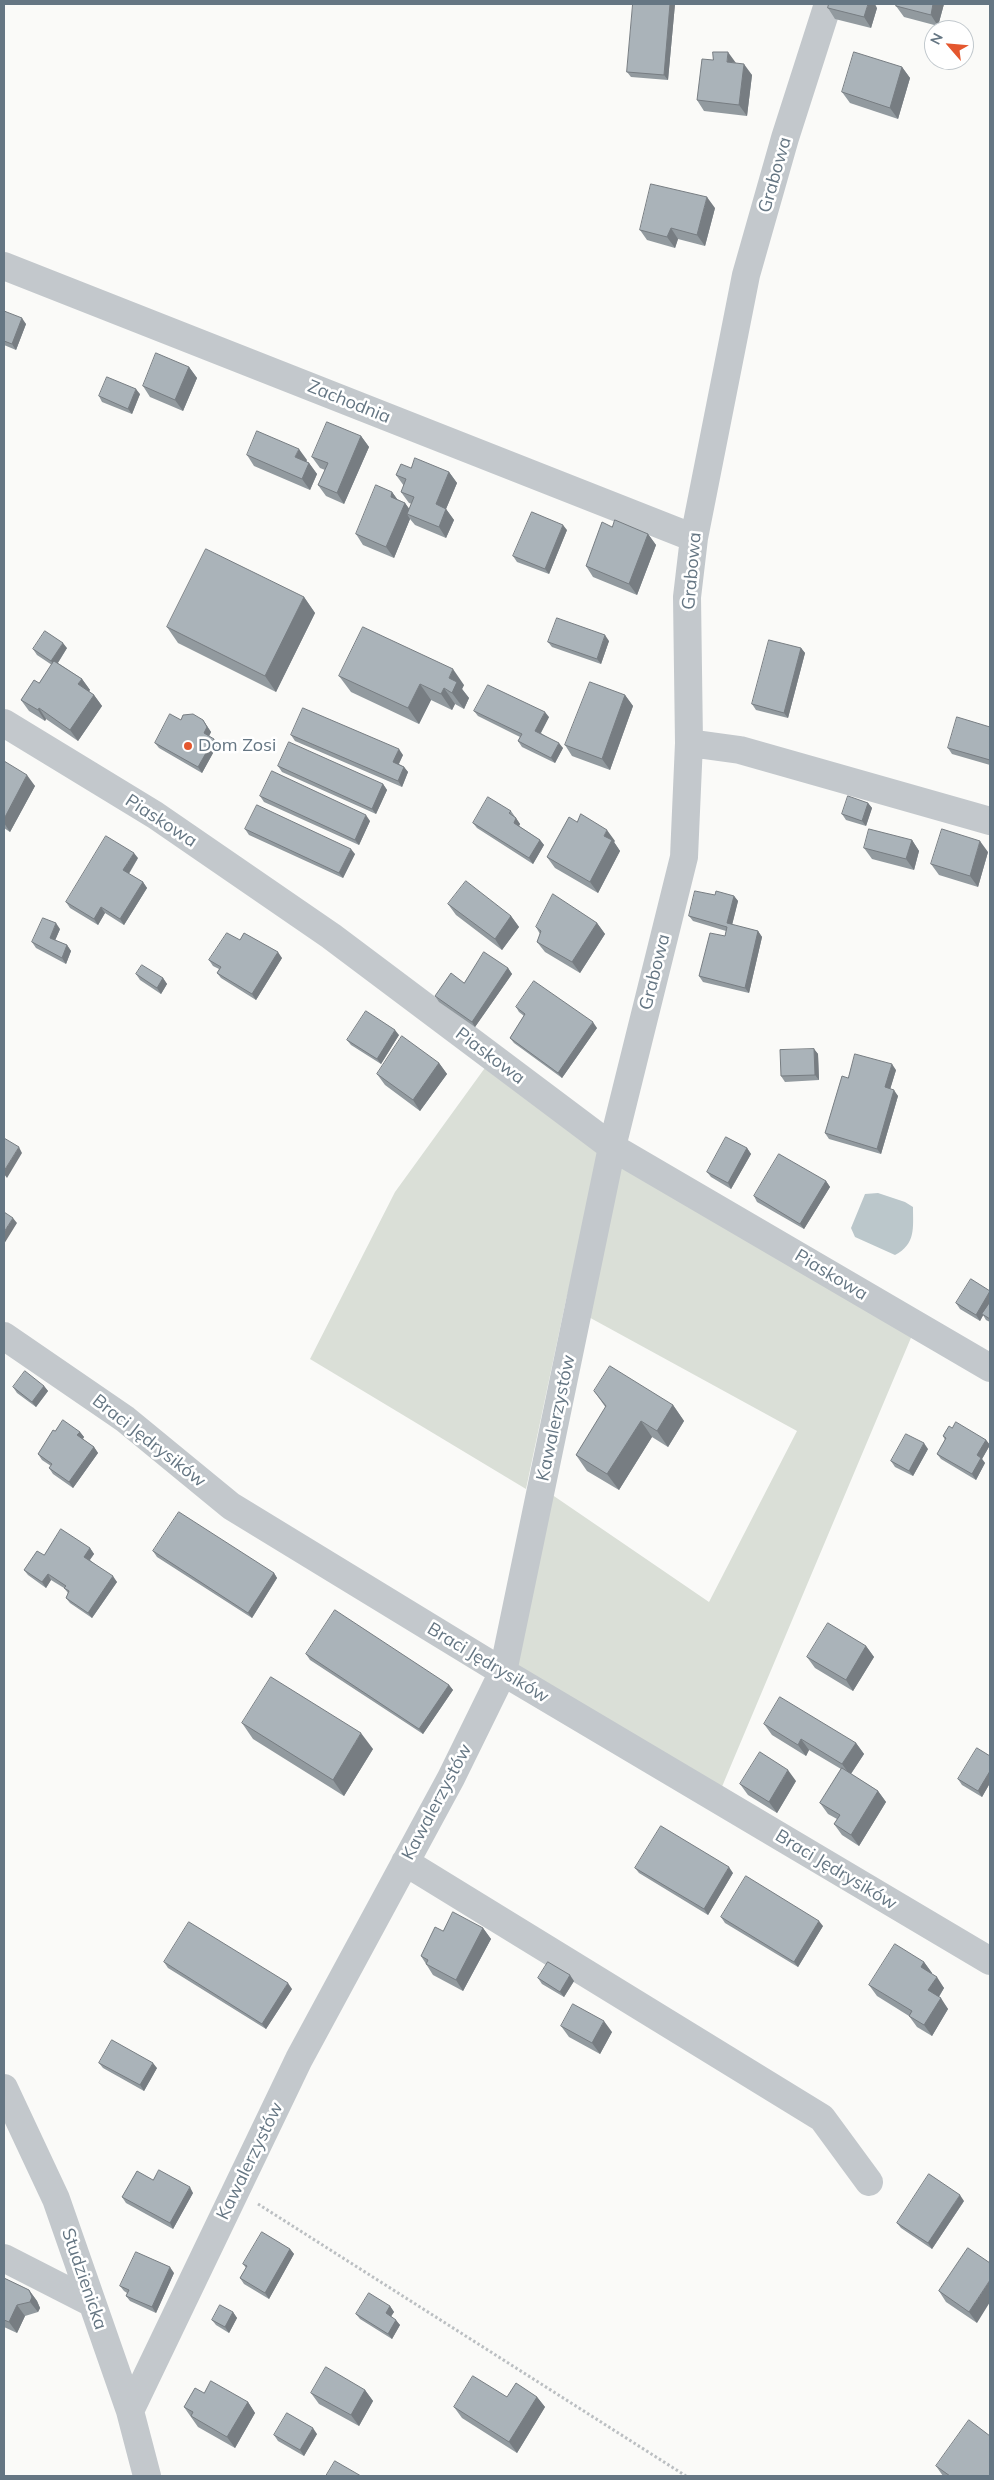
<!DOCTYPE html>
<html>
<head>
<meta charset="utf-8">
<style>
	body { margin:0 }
	#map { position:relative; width:994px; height:2480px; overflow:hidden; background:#fafaf8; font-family:Mulish,sans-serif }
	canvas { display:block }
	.frame { position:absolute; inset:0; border:5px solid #657683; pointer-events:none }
	.north { position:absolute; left:924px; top:20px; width:50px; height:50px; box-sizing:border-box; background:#fff; border:1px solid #c1c8cd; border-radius:50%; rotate:297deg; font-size:14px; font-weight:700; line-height:20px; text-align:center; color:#657683 }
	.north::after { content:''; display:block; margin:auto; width:18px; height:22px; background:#e4572e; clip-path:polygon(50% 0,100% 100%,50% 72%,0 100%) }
</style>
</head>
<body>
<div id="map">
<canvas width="994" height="2480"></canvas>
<div class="frame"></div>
<div class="north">N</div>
</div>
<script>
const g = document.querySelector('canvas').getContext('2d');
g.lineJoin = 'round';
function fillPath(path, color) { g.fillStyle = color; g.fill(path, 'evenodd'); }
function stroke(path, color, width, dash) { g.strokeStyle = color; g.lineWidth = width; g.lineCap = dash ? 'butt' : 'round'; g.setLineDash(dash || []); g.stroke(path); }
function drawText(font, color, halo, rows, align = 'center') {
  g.font = font + ' Mulish,sans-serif'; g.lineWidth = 5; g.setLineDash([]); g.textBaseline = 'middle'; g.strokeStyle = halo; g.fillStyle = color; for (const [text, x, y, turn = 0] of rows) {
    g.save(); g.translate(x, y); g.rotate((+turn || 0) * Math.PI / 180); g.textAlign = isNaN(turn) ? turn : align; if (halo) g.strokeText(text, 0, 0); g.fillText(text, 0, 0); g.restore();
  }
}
const green = new Path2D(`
	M487,1065L606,1152L566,1300L526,1489L310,1359L395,1192Z
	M617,1160L913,1333L721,1789L511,1668L548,1492L709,1602L797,1431L585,1315Z`);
const water = new Path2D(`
	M878,1193L905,1202L913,1207C913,1228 916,1244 895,1255L855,1237L851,1228L865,1194Z`);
const path = new Path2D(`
	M258,2204L686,2476`);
const minor = new Path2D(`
	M4,266L694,538
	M4,723L155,815L331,936L612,1147L990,1368
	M689,743L740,750L990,821
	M4,1336L125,1419L231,1506L503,1672L990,1961
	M405,1862L822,2118L869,2182
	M4,2088L56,2199L130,2411L147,2476
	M4,2258L92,2303
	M130,2411L299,2059L451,1778L503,1672L612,1147L684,857L689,743L687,597L694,538L746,275L785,138L828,4`);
const wall = new Path2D(`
	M633,4H675L668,80L631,77L627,72Z
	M714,4H734V5Z
	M894,4H944L938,26L904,17L896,6V5Z
	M828,8H877L871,28L835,19Z
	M713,60L735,63L752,75L747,116L704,111L697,100Z
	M902,67L910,78L898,119L850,103L842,92Z
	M715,208L705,246L678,239L675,248L647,240L640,230Z
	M4,311L26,324L16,350L4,345Z
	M189,367L197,378L183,411L150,397L143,386Z
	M140,394L132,414L102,402L99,396Z
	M361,436L369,447L344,504L326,496L318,485L325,470L320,468L312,457Z
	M247,455L307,460L306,461L309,463L317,474L310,490L254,466Z
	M411,468L449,472L457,483L446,509L454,520L446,538L415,525L410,519L394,558L363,545L356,534L392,492L397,499L405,503L409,509L412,504L409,503L401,492L404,486L396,475Z
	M612,527L648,534L656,545L637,595L593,577L586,566Z
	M567,530L549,574L517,562L513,556Z
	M304,597L315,613L276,692L178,643L167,627Z
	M609,641L601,664L552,647L548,642Z
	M67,648L58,663L82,679L90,690L89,691L94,695L102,706L78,741L46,719L45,721L29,711L21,700L39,683L52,665L37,655L33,649Z
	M801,648L805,653L788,718L756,710L752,704Z
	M339,676L464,685L462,689L469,698L464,709L455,704L452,710L431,700L419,724L351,692Z
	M625,695L633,706L610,770L572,756L565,745Z
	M474,711L549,717L541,733L563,748L555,763L522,747L518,741L520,737L478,716Z
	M181,720H203L211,732L209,736L218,744L202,773L159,748L155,743Z
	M990,727V765L952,754L948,748Z
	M291,735L403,755L399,764L404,767L408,772L402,787L295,741Z
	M4,761L35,786L10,832L4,828Z
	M278,766L383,784L387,790L376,814L282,772Z
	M260,796L370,821L359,845L264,802Z
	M868,803L872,808L866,826L846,820L842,814Z
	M511,811L520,824L519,826L540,840L544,845L533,864L477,828L473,823Z
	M245,829L355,854L343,878L249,835Z
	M912,840L919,851L914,870L872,859L864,848Z
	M615,841L614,842L620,851L598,893L555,868L547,857Z
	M988,852L978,887L939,875L931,864Z
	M138,858L129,874L143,882L147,888L124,925L105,913L98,925L70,908L66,902Z
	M715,895L734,896L738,901L732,925L758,931L762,937L749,993L703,982L699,976L725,936L726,931L693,921L689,916Z
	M448,904L511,916L519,927L502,950L456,915Z
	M597,923L605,934L580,973L545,952L537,942L540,934L536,927Z
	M60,929L55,940L67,945L71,951L66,964L36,948L32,942Z
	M240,940L282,958L256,1000L221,978L217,973L219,969L213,966L209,960Z
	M508,968L512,974L475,1027L439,1002L435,996L464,983Z
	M136,974L163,978L167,984L161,994L140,980Z
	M516,1007L597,1028L562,1078L514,1043L510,1038L524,1016L519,1012Z
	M399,1035L381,1064L351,1045L347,1040Z
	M814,1049L818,1054L819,1080L785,1082L781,1076Z
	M439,1063L447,1074L420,1111L385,1085L377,1074Z
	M896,1070L890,1089L898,1096L881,1154L829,1139L825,1133L848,1078Z
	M747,1148L751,1154L731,1189L711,1177L707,1172Z
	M826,1181L830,1187L804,1229L757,1202L754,1196Z
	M990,1291V1322L986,1320L983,1315L980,1321L960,1309L956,1303Z
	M44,1386L48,1391L36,1407L17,1393L13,1387Z
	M594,1391L673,1405L684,1421L668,1447L652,1437L619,1490L587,1471L576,1455L606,1408Z
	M952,1428L986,1440L990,1445L982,1459L985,1463L976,1480L941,1459L937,1454L945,1440L943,1436Z
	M55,1431L80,1432L84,1437L83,1439L94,1447L98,1453L73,1488L53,1474L49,1468L51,1466L42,1460L38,1454Z
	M928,1449L913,1476L895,1467L891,1461Z
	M90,1548L94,1554L90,1560L117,1582L92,1618L70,1603L66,1598L68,1593L64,1588L51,1580L46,1588L28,1575L24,1570L44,1555Z
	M153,1551L274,1573L277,1578L252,1618L157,1557Z
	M866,1646L874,1657L853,1691L815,1668L807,1657Z
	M306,1654L449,1685L453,1690L423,1734L310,1660Z
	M242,1723L373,1749L344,1796L253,1739Z
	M764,1724L856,1743L864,1754L851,1774L878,1791L886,1802L859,1846L842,1835L834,1824L837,1819L828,1814L820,1803L841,1769L809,1750L806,1756L772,1735Z
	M990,1756V1783L982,1797L962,1785L958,1779Z
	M796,1781L777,1813L748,1795L740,1784Z
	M635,1868L733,1873L708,1915L639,1873Z
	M721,1917L823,1926L798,1967L725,1923Z
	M483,1928L491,1939L463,1991L433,1975L421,1956L443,1931Z
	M164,1962L292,1989L266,2029L168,1968Z
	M924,1962L932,1973H931L944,1988L939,1997L948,2009L932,2036L917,2027L909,2016L877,1996L869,1985Z
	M538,1978L574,1981L564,1997L542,1984Z
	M561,2026L612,2032L600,2054L569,2037Z
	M99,2063L157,2068L144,2091L103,2068Z
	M153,2180L193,2193L173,2229L126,2203L122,2197Z
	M964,2201L932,2249L901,2228L897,2223Z
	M968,2248L977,2323L946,2302L939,2291Z
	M290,2249L294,2254L269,2299L244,2284L240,2278L246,2268L243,2264Z
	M174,2273L156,2313L130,2301L126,2296L127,2293L124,2291L120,2286Z
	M4,2278L29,2290L37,2301L40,2308L38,2312L25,2316L17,2333L4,2327Z
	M390,2306L394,2312L391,2316L400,2325L392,2339L360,2319L356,2314Z
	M233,2312L237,2318L229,2333L216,2325L212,2320Z
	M365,2390L373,2401L359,2426L319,2404L311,2393Z
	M204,2393L248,2402L255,2413L235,2448L198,2427L184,2407Z
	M507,2397H537L545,2407L517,2453L462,2418L454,2407Z
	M317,2434L304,2456L278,2441L274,2435Z
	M936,2466L990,2476H943Z`);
const shadedWall = new Path2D(`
	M670,4H675L668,80L664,75Z
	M868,4H875L877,8L871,28L864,17Z
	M933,4H944L938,26L931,15Z
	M728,52L736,63L727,62Z
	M744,64L752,75L747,116L739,105Z
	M902,67L910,78L898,119L890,108Z
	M707,197L715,208L705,246L697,235Z
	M671,228L678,239L675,248L667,237Z
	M22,318L26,324L16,350L12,344Z
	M189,367L197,378L183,411L175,400Z
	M136,389L140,394L132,414L128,409Z
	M361,436L369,447L344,504L337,493Z
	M299,449L307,460L303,468L295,457Z
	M309,463L317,474L310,490L302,479Z
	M449,472L457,483L446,509L454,520L446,538L439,527L436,504Z
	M392,492L400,503L391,497Z
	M405,503L413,514H407L410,519L394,558L386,547Z
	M563,525L567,530L549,574L545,569Z
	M648,534L656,545L637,595L629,584Z
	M304,597L315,613L276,692L265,676Z
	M605,635L609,641L601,664L597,659Z
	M63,643L67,648L55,667L51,661Z
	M801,648L805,653L788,718L784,713Z
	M453,669L464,685L462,689L469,698L464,709L452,693L449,678Z
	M82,679L90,690L86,695L78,684Z
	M420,684L431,700L419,724L408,708Z
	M444,688L455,704L452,710L441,694Z
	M94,695L102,706L78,741L70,730Z
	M625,695L633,706L610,770L602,759Z
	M39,708L46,719L45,721L38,710Z
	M545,712L549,717L539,736L535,731Z
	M203,720L211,732L208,738L204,733Z
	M214,739L218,744L202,773L198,767Z
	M559,743L563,748L555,763L551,758Z
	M399,749L403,755L397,767L393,762Z
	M404,767L408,772L402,787L398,781Z
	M27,775L35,786L10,832L4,823V819Z
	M383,784L387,790L376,814L372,809Z
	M868,803L872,808L866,826L862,821Z
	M366,815L370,821L359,845L355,840Z
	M516,818L520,824L518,828L514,823Z
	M607,830L615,841L614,842L620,851L598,893L590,882L604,836Z
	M540,840L544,845L533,864L529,858Z
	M912,840L919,851L914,870L906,859Z
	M980,841L988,852L978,887L970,876Z
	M351,849L355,854L343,878L339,873Z
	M134,853L138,858L127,876L123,870Z
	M143,882L147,888L124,925L120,919Z
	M734,896L738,901L731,929L727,923Z
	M101,907L105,913L98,925L94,919Z
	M511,916L519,927L502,950L495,939Z
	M56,923L60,929L54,943L50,938Z
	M597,923L605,934L580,973L572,962Z
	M758,931L762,937L749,993L745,988Z
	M67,945L71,951L66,964L62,958Z
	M278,952L282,958L256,1000L252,994Z
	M508,968L512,974L475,1027L472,1022Z
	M163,978L167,984L161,994L157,988Z
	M593,1022L597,1028L562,1078L558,1073Z
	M395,1030L399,1035L381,1064L377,1059Z
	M814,1049L818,1054L819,1080L815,1075Z
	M439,1063L447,1074L420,1111L413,1100Z
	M892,1064L896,1070L889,1093L885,1087Z
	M894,1090L898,1096L881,1154L877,1149Z
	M19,1147L22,1153L7,1178L4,1174V1171Z
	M747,1148L751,1154L731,1189L728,1183Z
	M826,1181L830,1187L804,1229L800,1224Z
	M13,1218L17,1223L4,1244V1232Z
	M990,1291V1303L980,1321L976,1315Z
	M44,1386L48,1391L36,1407L32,1402Z
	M673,1405L684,1421L668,1447L657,1431Z
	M641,1421L652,1437L619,1490L607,1474Z
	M80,1432L84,1437L81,1441L77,1435Z
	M986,1440L990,1445L982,1459L985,1463L976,1480L972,1474L977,1455Z
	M924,1443L928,1449L913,1476L909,1471Z
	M94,1447L98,1453L73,1488L69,1482Z
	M90,1548L94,1554L88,1562L84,1557Z
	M274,1573L277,1578L252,1618L248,1613Z
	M48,1574L51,1580L46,1588L42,1582Z
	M113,1576L117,1582L92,1618L88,1613Z
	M866,1646L874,1657L853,1691L846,1680Z
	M449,1685L453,1690L423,1734L419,1729Z
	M361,1733L373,1749L344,1796L333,1780Z
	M801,1739L809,1750L806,1756L798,1745Z
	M856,1743L864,1754L850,1775L842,1764Z
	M788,1770L796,1781L777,1813L769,1802Z
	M990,1771V1783L982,1797L978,1791Z
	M878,1791L886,1802L859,1846L851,1835Z
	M729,1867L733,1873L708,1915L704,1909Z
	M819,1921L823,1926L798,1967L794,1962Z
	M483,1928L491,1939L463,1991L456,1980Z
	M924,1962L932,1973L928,1978L921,1967Z
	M570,1975L574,1981L564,1997L560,1992Z
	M937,1977L944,1988L936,2001L928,1990Z
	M288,1983L292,1989L266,2029L262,2024Z
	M941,1998L948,2009L932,2036L924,2025Z
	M604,2021L612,2032L600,2054L592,2043Z
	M153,2063L157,2068L144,2091L140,2085Z
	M190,2187L193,2193L173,2229L170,2223Z
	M960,2195L964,2201L932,2249L928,2243Z
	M290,2249L294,2254L269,2299L265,2293Z
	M170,2267L174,2273L156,2313L152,2307Z
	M990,2280V2302L977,2323L969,2312Z
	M29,2290L37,2301L40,2308L38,2312L30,2302Z
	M17,2305L25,2316L17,2333L9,2322Z
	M390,2306L394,2312L390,2318L386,2313Z
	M233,2312L237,2318L229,2333L225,2327Z
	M396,2320L400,2325L392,2339L388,2334Z
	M365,2390L373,2401L359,2426L351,2415Z
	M537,2397L545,2407L517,2453L509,2442Z
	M248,2402L255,2413L235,2448L227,2437Z
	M313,2428L317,2434L304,2456L300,2450Z`);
const building = new Path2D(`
	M633,4H670L664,75L627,72Z
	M829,4H868L864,17L828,8Z
	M897,4H933L931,15L896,6Z
	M713,52H728L727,62L744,64L739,105L697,100L702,59L713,60Z
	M854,52L902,67L890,108L842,92Z
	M651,184L707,197L697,235L671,228L667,237L640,230Z
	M4,311L22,318L12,344L4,341Z
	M156,353L189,367L175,400L143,386Z
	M107,377L136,389L128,409L99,396Z
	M327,422L361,436L337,493L318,485L328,463L312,457Z
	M257,431L299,449L295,457L309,463L302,479L247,455Z
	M415,458L449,472L436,504L446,509L439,527L407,514L414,497L401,492L406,479L396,475L401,464L411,468Z
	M376,485L392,492L391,497L405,503L386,547L356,534Z
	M532,512L563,525L545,569L513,556Z
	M615,520L648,534L629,584L586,566L602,522L612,527Z
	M206,549L304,597L265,676L167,627Z
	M557,618L605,635L597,659L548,642Z
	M363,627L453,669L449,678L457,682L452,693L444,688L441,694L420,684L408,708L339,676Z
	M45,631L63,643L51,661L33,649Z
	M769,640L801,648L784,713L752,704Z
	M54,661L82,679L78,684L94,695L70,730L39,708L38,710L21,700L34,680L39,683Z
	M590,682L625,695L602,759L565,745Z
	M488,685L545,712L535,731L559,743L551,758L518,741L522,734L474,711Z
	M303,708L399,749L393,762L404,767L398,781L291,735Z
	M170,714L181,720L183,715L193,714L203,720L207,727L204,733L214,739L198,767L155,743Z
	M957,717L990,727V760L948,748Z
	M289,742L383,784L372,809L278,766Z
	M4,761L27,775L4,819Z
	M272,771L366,815L355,840L260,796Z
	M848,796L868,803L862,821L842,814Z
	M488,797L511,811L509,813L516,818L514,823L540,840L529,858L473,823Z
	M257,805L351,849L339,873L245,829Z
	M581,814L607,830L604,836L612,840L590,882L547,857L569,817L577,822Z
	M869,829L912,840L906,859L864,848Z
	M942,829L980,841L970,876L931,864Z
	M106,836L134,853L123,870L143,882L120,919L101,907L94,919L66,902Z
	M466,881L511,916L495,939L448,904Z
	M695,891L715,895L716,891L734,896L727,923L758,931L745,988L699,976L710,933L725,936L727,927L689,916Z
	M553,894L597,923L572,962L537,942L541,931L536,927Z
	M43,918L56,923L50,938L67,945L62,958L32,942Z
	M227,933L240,940L244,933L278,952L252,994L217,973L221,967L209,960Z
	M484,952L508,968L472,1022L435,996L451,973L464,983Z
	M142,965L163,978L157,988L136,974Z
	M534,981L593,1022L558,1073L510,1038L525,1014L516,1007Z
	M366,1011L395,1030L377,1059L347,1040Z
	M402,1036L439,1063L413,1100L377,1074Z
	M814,1049L815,1075L781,1076L780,1050Z
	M855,1054L892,1064L885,1087L894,1090L877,1149L825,1133L842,1076L848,1078Z
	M726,1137L747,1148L728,1183L707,1172Z
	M4,1138L19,1147L4,1171Z
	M779,1154L826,1181L800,1224L754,1196Z
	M4,1212L13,1218L4,1232Z
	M971,1279L990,1291L976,1315L956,1303Z
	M990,1302V1319L982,1314Z
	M610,1366L673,1405L657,1431L641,1421L607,1474L576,1455L606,1406L594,1391Z
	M25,1371L44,1386L32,1402L13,1387Z
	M63,1420L80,1432L77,1435L94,1447L69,1482L49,1468L52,1464L38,1454L53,1430L55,1431Z
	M956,1422L986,1440L977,1455L981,1458L972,1474L937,1454L946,1438L943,1436L949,1426L952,1428Z
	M906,1434L924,1443L909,1471L891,1461Z
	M179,1512L274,1573L248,1613L153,1551Z
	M61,1529L90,1548L84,1557L113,1576L88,1613L66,1598L69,1591L64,1588L66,1586L48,1574L42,1582L24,1570L37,1551L44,1555Z
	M335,1610L449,1685L419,1729L306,1654Z
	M828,1623L866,1646L846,1680L807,1657Z
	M271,1677L361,1733L333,1780L242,1723Z
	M780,1697L856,1743L842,1764L801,1739L798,1745L764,1724Z
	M977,1748L990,1756V1771L978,1791L958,1779Z
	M760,1752L788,1770L769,1802L740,1784Z
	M842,1768L878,1791L851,1835L834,1824L840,1815L820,1803Z
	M661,1826L729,1867L704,1909L635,1868Z
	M746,1876L819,1921L794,1962L721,1917Z
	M453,1912L483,1928L456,1980L426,1964L428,1960L421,1956L435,1927L443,1931Z
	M189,1922L288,1983L262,2024L164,1962Z
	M895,1944L924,1962L921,1967L937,1977L928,1990L941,1998L924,2025L909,2016L912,2011L869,1985Z
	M548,1962L570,1975L560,1992L538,1978Z
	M573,2004L604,2021L592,2043L561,2026Z
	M112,2040L153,2063L140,2085L99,2063Z
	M159,2170L190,2187L170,2223L122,2197L137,2171L153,2180Z
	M929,2174L960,2195L928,2243L897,2223Z
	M262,2232L290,2249L265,2293L240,2278L247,2266L243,2264Z
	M968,2248L990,2263V2280L969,2312L939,2291Z
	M136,2252L170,2267L152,2307L126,2296L129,2290L120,2286Z
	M4,2278L29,2290L32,2297L30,2302L17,2305L9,2322L4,2320Z
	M369,2293L390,2306L386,2313L396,2320L388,2334L356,2314Z
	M220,2305L233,2312L225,2327L212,2320Z
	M326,2367L365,2390L351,2415L311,2393Z
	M473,2376L507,2397L516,2383L537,2397L509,2442L454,2407Z
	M211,2381L248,2402L227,2437L191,2416L193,2412L184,2407L195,2388L204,2393Z
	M287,2413L313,2428L300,2450L274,2435Z
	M969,2420L990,2436V2476H950L936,2466Z
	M335,2461L361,2476H326Z`);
const markers = [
	[188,746,5,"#e4572e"]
];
const streetNames = [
	["Grabowa",775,175,-74],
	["Zachodnia",349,402,22],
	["Grabowa",692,571,-85],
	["Piaskowa",161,821,33],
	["Grabowa",655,972,-76],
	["Piaskowa",490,1056,37],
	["Piaskowa",831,1275,31],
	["Kawalerzystów",556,1418,-78],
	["Braci Jędrysików",149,1441,38],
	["Braci Jędrysików",488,1663,31],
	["Kawalerzystów",437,1802,-62],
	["Braci Jędrysików",836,1870,31],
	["Kawalerzystów",250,2161,-64],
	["Studzienicka",84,2279,71]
];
const poiNames = [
	["Dom Zosi",198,746]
];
fillPath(green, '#dadfd7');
fillPath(water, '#bbc7cb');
stroke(path, '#bbbfc2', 3, [2.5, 2.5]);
stroke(minor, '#c3c8cc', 28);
fillPath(wall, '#929a9f');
fillPath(shadedWall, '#777d82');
fillPath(building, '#aab3b9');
stroke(building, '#777d82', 1);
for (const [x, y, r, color] of markers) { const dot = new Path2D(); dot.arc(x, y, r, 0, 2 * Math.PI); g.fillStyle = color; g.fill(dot); stroke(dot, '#fff', 2); }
drawText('18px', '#657683', '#fff', streetNames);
drawText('18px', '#657683', '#fff', poiNames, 'left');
</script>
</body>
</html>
